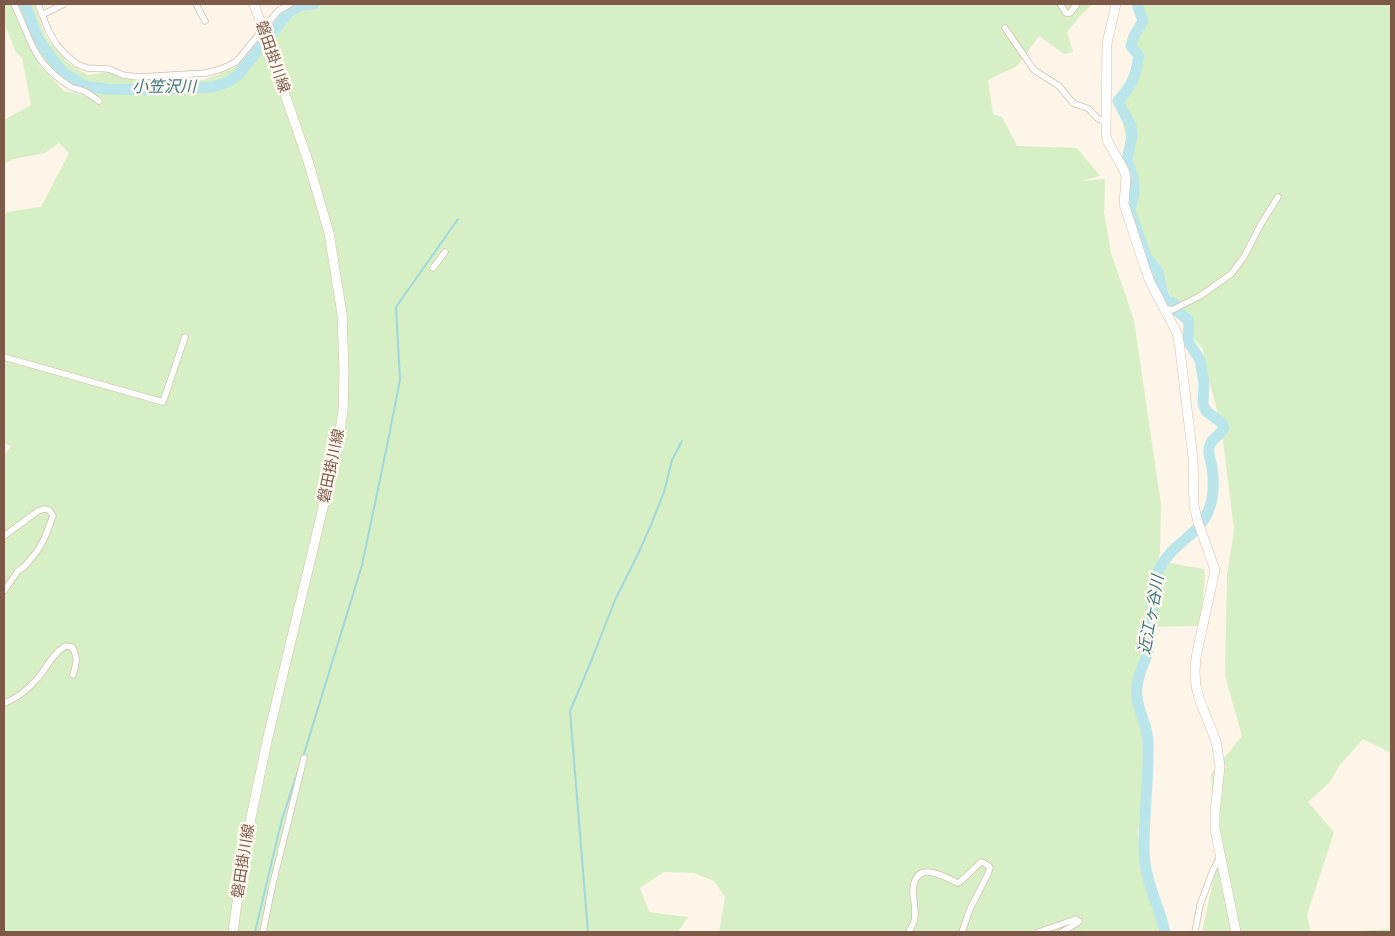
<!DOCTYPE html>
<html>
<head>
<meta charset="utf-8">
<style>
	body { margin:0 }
	#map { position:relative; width:1395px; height:936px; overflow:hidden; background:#fef5e9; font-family:"Space Grotesk",sans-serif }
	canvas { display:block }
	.frame { position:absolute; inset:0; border:5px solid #7d5948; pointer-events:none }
</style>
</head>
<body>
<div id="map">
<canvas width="1395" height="936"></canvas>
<div class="frame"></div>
</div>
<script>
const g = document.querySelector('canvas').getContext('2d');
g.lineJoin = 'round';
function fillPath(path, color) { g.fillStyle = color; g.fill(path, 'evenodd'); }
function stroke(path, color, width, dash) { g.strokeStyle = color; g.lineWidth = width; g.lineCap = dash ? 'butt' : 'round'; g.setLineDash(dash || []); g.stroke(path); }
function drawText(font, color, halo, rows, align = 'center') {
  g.font = font + ' "Space Grotesk","Noto Sans JP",sans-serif'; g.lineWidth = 5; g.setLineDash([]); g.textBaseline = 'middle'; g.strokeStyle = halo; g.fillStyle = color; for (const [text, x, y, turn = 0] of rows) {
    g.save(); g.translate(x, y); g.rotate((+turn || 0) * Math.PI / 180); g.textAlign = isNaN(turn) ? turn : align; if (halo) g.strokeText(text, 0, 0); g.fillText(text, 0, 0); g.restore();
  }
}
const green = new Path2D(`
	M4,4H34L46,37L68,63L88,75L114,71L132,76L166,75L204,80L234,68L277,19L267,49L274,36L283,8L290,4H1093L1080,16L1067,32L1073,52L1064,54L1039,36L1017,66L988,80L993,114L1002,117L1017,146L1077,148L1100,176L1081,181L1105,179L1104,212L1111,253L1134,320L1161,505L1160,552L1158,561L1204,569L1205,576L1200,626L1147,627L1132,690L1144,732L1146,752L1138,834L1159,932H1087L1088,928L1086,932H719L725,897L714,881L694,873L664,872L640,888L649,912L688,917L678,932H4V456L11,446L4,443V215L7,212L41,207L69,153L59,143L45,153L14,159L4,164V120L31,105L22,58L15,51L4,22ZM37,63L99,99L64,91Z
	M1135,4H1391V753L1363,739L1340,765L1329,783L1308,802L1334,832L1307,915L1311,932H1202L1218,858L1217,855L1211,774L1242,736L1225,676L1227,575L1234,530L1221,425L1208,377L1203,349L1193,338L1188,329L1182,305L1178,307L1169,293L1158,263L1147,252L1136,215L1137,190L1118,101L1140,71L1131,46L1143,21Z
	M1391,929V932H1339Z`);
const stream = new Path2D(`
	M303,757L362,565L387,446L400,380L396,307L458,219
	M255,932L282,819L299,768
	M588,932L570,711L592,659L615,600L637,556L651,525L664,492L672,460L682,441`);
const river = new Path2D(`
	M25,4L38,39L52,59L65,74L85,86L106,89L157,90L213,87L228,82L238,75L289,12L302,5L314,4
	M1137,4L1143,21L1134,36L1131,46L1139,56C1135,78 1133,84 1118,101L1131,126L1132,136L1127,160L1133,178L1134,193L1130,211L1146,256L1158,272L1162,291L1166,301L1174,303L1176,310L1189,321L1188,341L1200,360L1204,383L1203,404L1206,411L1222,423L1224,428C1220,436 1210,439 1209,448C1208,454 1211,462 1212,467C1214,481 1214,498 1208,512C1197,537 1169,545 1158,572C1149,597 1154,625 1148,651C1143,668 1135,679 1137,698C1139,713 1148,727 1148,742C1149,767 1146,793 1145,818C1144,833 1143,848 1145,863C1148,887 1160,909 1165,932`);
const street = new Path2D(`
	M14,4C32,41 32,63 71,87C75,89 81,90 86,92C90,95 95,98 99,101
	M38,4L49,32L57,45L66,55L77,64L87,68L109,69L123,75L138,77L206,73L221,69L236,62L278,11L290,4
	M196,4L205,21
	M1060,4L1066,13H1070L1077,4
	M42,15L64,4
	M1005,28L1034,70L1059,86L1073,103L1089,109L1098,119L1106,121
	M433,268L445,252
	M1164,308L1172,310L1200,296L1231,274L1244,257L1261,224L1278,197
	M4,357L163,402L185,337
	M4,536L38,511L44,509L49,510L53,516L45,537L38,550L25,566L18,571L4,591
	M4,703C17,699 30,687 39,677C47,666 53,654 65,646L72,647C79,659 76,663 73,675
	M263,932L272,887L304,758
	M909,932C910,929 913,925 914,922C917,911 913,901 913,890C915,860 942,875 958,883L961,881L981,862L984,863L990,867L988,874L970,909L962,932
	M1039,932L1076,919L1079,921L1077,923L1062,932
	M1195,932L1200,905L1213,870L1220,857`);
const secondary = new Path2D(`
	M254,4L261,24
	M1116,4L1107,43L1106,135L1108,142L1124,170L1126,177L1124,204L1145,268L1150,282L1177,333L1179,342L1193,458L1194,506L1198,522L1215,570L1196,657L1195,672L1196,686L1200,701L1216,741L1220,766L1215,812V829L1236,932
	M233,932L244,851L267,741L337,449L343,411L344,370L342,314L329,233L308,161L272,57`);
const secondaryBridge = new Path2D(`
	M261,24L272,57`);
const streetNames = [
	["磐田掛川線",272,57,71],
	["磐田掛川線",332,466,-78],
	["磐田掛川線",244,861,-81]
];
const waterNames = [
	["小笠沢川",164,88],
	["近江ヶ谷川",1152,615,-80]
];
fillPath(green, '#d7efc4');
stroke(stream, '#9fd7de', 2);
stroke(river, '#bae6eb', 11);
stroke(street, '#d5beaf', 7);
stroke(secondary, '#d9beab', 10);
stroke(street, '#fff', 5.5);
stroke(secondary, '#fff', 9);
stroke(secondaryBridge, '#d9beab', 10, []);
stroke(secondaryBridge, '#fff', 9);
drawText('15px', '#7d5948', '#fff9f1', streetNames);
drawText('italic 16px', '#3a7983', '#fff9f1', waterNames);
</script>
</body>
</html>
